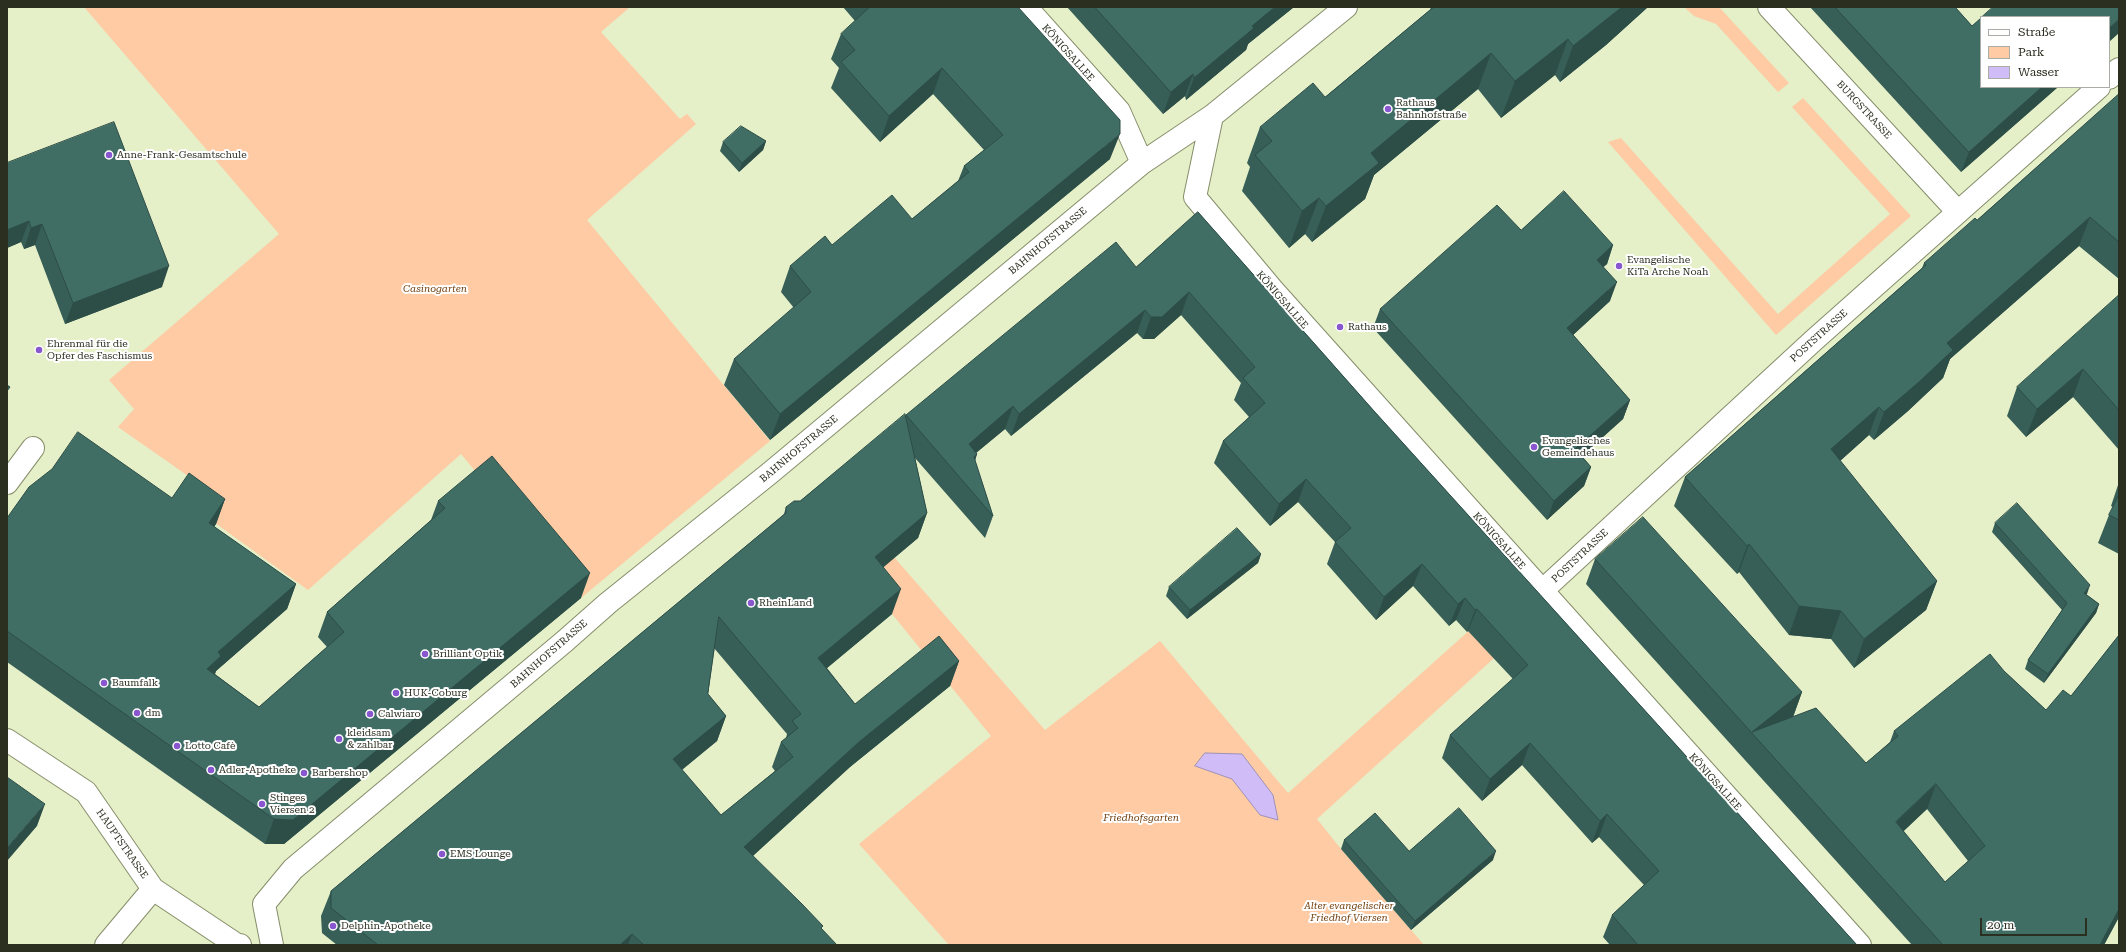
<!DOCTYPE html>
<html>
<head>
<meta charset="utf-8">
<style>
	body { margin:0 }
	#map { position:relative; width:2126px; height:952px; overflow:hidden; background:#e5efc8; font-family:"Roboto Serif",serif }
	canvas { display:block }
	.frame { position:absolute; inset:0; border:8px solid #2b2f20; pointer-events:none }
	.legend { position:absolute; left:1980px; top:16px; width:130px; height:72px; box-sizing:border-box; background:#fff; border:1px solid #aaaca6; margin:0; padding:5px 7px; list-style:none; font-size:12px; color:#2b2f20 }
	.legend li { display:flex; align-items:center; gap:8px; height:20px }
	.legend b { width:20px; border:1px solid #aaaca6 }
	.scale { position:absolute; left:1980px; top:918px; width:107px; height:18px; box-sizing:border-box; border:2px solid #2b2f20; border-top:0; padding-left:5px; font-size:12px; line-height:14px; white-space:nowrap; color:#2b2f20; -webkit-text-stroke:3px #fff; paint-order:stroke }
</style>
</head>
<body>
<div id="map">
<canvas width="2126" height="952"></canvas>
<div class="frame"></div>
<ul class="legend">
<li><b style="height:5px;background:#fff"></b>Straße</li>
<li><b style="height:11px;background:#fecba4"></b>Park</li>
<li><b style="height:11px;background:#d0bdf8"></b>Wasser</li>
</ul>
<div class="scale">20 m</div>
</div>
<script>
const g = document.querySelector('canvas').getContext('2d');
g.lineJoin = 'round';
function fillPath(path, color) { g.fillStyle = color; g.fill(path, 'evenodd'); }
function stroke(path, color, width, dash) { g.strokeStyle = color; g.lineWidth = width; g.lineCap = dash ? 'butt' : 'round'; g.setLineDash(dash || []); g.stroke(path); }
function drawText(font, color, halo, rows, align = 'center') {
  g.font = font + ' "Roboto Serif",serif'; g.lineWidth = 4; g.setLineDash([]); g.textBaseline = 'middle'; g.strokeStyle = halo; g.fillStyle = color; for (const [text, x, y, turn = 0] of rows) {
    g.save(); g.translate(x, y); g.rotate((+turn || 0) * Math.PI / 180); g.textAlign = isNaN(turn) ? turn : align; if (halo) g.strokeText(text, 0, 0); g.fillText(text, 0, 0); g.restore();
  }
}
const green = new Path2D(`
	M84,7H630L601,32L680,119L687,114L696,124L587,220L770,441L581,598L461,454L308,590L179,497L191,478L118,427L134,409L109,380L279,234Z
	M1684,7H1719L1789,83L1778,92L1716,24L1694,16Z
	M1803,98L1911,216L1776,335L1608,142L1621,138L1778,314L1890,214L1792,107Z
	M880,541L1045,730L1160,641L1288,793L1511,593L1536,620L1317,819L1341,849L1424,945H949L859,844L991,736L871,588Z`);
const water = new Path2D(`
	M1205,753L1242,754L1273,795L1278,820L1260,815L1232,779L1195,766Z`);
const pedestrian = new Path2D(`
	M7,483L33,448
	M7,740L86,792L153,889L237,945H240
	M106,945L153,889`);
const minor = new Path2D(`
	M1026,7L1119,111L1142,163
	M1769,7L1958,212
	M2109,78L2119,69
	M1212,116L1195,197L1272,289L1860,945
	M1543,590L1814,340L2099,87
	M272,945L264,904L293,869L565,641L608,603L770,473L1142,163L1212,116L1346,7`);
const wall = new Path2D(`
	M843,7H1018L1110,159L770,440L724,385L734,359L794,308L781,292L790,266L832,245L912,219L958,181L964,166L984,150L933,94L880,142L831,88L839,68L831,59L841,34L855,21Z
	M1067,7H1294L1248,44L1246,50L1186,100L1185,96L1163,114Z
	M1429,7H1648L1606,45L1560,82L1555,75L1501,118L1478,89L1374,175L1365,199L1312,242L1305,234L1289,248L1242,191L1250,167L1247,163L1260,127L1325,97L1431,9Z
	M1810,7H1955L1972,26L2058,87L1961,172Z
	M2119,94V279L2079,246L1950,359L1943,378L1908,411L1874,440L1869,435L1840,461L1937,581L1926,610L1854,668L1831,639L1789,635L1739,572L1737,574L1674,506L1685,477L1922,268L1924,263L1977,220Z
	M766,141L763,150L739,172L720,151L723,142Z
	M7,163L162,287L65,324L35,245L24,249L21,242L7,248Z
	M1198,212L1374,411L1857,945H1610L1603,937L1612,915L1644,885L1599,837L1592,843L1522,765L1482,801L1442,758L1450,735L1513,679L1468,631L1467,632L1456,620L1449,626L1413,586L1376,620L1327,564L1335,542L1298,502L1270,526L1214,463L1223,441L1249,417L1234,400L1241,383L1181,315L1154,339H1143L1137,333L1011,436L1005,429L976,453L977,454L975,461L993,516L985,538L915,458L927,513L918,538L883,567L892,614L827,668L855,704L959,661L950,686L850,767L753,856L822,930L837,945H337L322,933L321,916L331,891L769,527L784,514L786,507L800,501L905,416L1136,267ZM714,648L787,734L786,738L781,742L772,767L775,771L721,815L682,770L717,741L726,716L708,694Z
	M1521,230L1613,245L1607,264L1603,267L1610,301L1573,335L1630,400L1623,419L1582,456L1591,467L1584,486L1547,520L1373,328L1380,309Z
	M2119,295V450L2073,397L2026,437L2007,416L2017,387Z
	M2119,482V554L2098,543L2109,515L2113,507L2111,506Z
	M172,498L225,499L216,524L214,527L296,584L287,609L216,671L215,674L259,707L327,647L318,637L327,612L431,520L438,501L581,598L284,844H265L7,662V518Z
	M1995,523L2087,595L2099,604L2096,613L2044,683L2025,669L2028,660L2062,610L1992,532Z
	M1261,554L1258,563L1187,619L1166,596L1169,587Z
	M1595,559L1802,692L1793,717L1866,763L1890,742L1894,731L2004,671L2046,710L2071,696L2119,635V917L2104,945H1912L1586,584ZM1927,809L1968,861L1945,882L1903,831Z
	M1344,840L1409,851L1493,860L1411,930L1341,849Z`);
const shadedWall = new Path2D(`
	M1275,7H1294L1248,44L1246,50L1186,100L1194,78L1252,26Z
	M1622,7H1648L1606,45L1560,82L1573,46Z
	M2119,19V33L2109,42V28Z
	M1568,39L1555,75L1501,118L1515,81Z
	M1491,53L1478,89L1374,175L1365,199L1312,242L1326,206L1371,153Z
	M942,68L933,94L880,142L889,116Z
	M1193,74L1185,96L1163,114L1171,92Z
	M2042,87H2058L1961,172L1969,152Z
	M1120,134L1110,159L770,440L780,414Z
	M766,141L763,150L739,172L742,163Z
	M1319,198L1305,234L1289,248L1302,211Z
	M2090,217L2079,246L1950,359L1943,378L1908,411L1874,440L1884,412L1947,343Z
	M29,221L21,242L7,248V230Z
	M42,224L35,245L24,249L31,228Z
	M1613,245L1607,264L1590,279L1597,260Z
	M169,266L162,287L65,324L73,303Z
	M1617,282L1610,301L1560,347L1567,328Z
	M1189,292L1181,315L1154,339H1143L1151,317Z
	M1145,310L1137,333L1011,436L1019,414Z
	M2083,369L2073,397L2026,437L2037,409Z
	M1630,400L1623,419L1568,468L1575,449Z
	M1013,406L1005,429L960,466L969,444Z
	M1879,407L1869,435L1821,478L1831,449Z
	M977,454L969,477L974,457Z
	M1591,467L1584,486L1547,520L1554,501Z
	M1306,479L1298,502L1270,526L1279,504Z
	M225,499L216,524L200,548L209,523Z
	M927,513L918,538L866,582L875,557Z
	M1749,544L1739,572L1737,574L1747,546Z
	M1261,554L1258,563L1187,619L1190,610Z
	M1422,564L1413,586L1376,620L1384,597Z
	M590,573L581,598L284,844H265L274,819Z
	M1937,581L1926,610L1854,668L1864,639Z
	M296,584L287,609L216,671L212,681L207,669L218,652Z
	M2090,585L2087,594L2081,602L2084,593Z
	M901,589L892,614L809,683L818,658Z
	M1465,598L1456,620L1449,626L1458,604Z
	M2099,604L2096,613L2044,683L2048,674Z
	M1799,606L1841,611L1831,639L1789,635Z
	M1477,609L1468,631L1467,632L1475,610Z
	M959,661L950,686L850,767L735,872L744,847L859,742Z
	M1802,692L1793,717L1752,732Z
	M726,716L717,741L664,784L673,759Z
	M1530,743L1522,765L1482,801L1490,779Z
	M1936,784L1927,809L1887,847L1896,822Z
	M45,804L37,826L7,861V848Z
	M1607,814L1599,837L1592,843L1600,821Z
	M1496,851L1493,860L1411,930L1415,921Z
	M2119,909V917L2104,945H2100Z
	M632,934L628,945H620Z`);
const building = new Path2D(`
	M870,7H1018L1120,120V134L780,414L734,359L811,292L790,266L825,236L832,245L892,195L912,219L969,172L964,166L1003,135L942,68L889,116L841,62L855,50L841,34Z
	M1095,7H1275L1252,26L1254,28L1194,78L1193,74L1171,92Z
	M1434,7H1622L1573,46L1568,39L1515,81L1491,53L1371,153L1379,163L1326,206L1319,198L1302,211L1255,155L1272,141L1260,127L1313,83L1325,97Z
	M1835,7H1955L1972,26L1981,18V87H2042L1969,152Z
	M1993,7H2119V19L2109,28V17H1982Z
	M2119,94V242L2090,217L1947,343L1953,350L1919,382L1884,412L1879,407L1831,449L1937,581L1864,639L1841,611L1799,606L1749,544L1747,546L1685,477L1926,265L1924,263L1975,218L1977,220Z
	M114,122L169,266L73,303L42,224L31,228L29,221L7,230V163Z
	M741,126L766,141L742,163L723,142Z
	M1564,191L1613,245L1597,260L1617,282L1567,328L1630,400L1575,449L1591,467L1554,501L1380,309L1497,205L1521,230Z
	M1198,212L1374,411L1857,945H1638L1612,915L1659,871L1607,814L1600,821L1530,743L1490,779L1450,735L1528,665L1477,609L1475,610L1465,598L1458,604L1422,564L1384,597L1335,542L1351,528L1306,479L1279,504L1223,441L1265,403L1243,378L1255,367L1189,292L1162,317H1151L1145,310L1019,414L1013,406L969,444L977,454L974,457L993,516L906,415L1116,242L1136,267Z
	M2119,295V410L2083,369L2037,409L2017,387Z
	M7,385L10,387L7,391Z
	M905,414L927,513L875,557L901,589L818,658L855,704L939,636L959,661L859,742L744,847L802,904L823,926L821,928L837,945H644L632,934L620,945H378L331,908V891L769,527L786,513V507L794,501H800ZM719,617L801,714L792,721L798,728L781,742L793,757L721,815L673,759L726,716L708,694Z
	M78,432L172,498L189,473L225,499L209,523L296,584L218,652L221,656L207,669L259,707L344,632L327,612L445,508L438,501L492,456L590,573L293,820L274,819L7,631V518L29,487L52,469Z
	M2119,495V520L2109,515Z
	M2017,503L2090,585L2084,593L2099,604L2048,674L2028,660L2067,603L1995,523Z
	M1643,517L1802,692L1752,732L1816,708L1866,763L1898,736L1894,731L1990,654L2004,671L2046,710L2063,690L2071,696L2119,635V909L2100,945H1943L1595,559ZM1936,784L1985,846L1945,882L1896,822Z
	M1237,528L1261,554L1190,610L1169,587Z
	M7,777L45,804L7,848Z
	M1459,808L1496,851L1415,921L1344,840L1375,813L1409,851Z`);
const markers = [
	[1388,109,4,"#8857d0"],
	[109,155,4,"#8857d0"],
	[1619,266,4,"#8857d0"],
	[1340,327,4,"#8857d0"],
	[39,350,4,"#8857d0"],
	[1534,447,4,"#8857d0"],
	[751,603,4,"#8857d0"],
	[425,654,4,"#8857d0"],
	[104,683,4,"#8857d0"],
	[396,693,4,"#8857d0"],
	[137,713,4,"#8857d0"],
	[370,714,4,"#8857d0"],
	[339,739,4,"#8857d0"],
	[177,746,4,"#8857d0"],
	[211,770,4,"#8857d0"],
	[304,773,4,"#8857d0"],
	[262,804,4,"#8857d0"],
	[442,854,4,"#8857d0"],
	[333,926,4,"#8857d0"]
];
const streetNames = [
	["KÖNIGSALLEE",1068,53,48],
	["BURGSTRASSE",1864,110,47],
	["BAHNHOFSTRASSE",1048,241,-40],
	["KÖNIGSALLEE",1282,300,49],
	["POSTSTRASSE",1819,336,-42],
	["BAHNHOFSTRASSE",799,449,-40],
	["KÖNIGSALLEE",1499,541,48],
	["POSTSTRASSE",1580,556,-43],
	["BAHNHOFSTRASSE",549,654,-41],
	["KÖNIGSALLEE",1715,782,48],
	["HAUPTSTRASSE",122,844,55]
];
const poiNames = [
	["Rathaus",1396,103],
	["Bahnhofstraße",1396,115],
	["Anne-Frank-Gesamtschule",117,155],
	["Evangelische",1627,260],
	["KiTa Arche Noah",1627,272],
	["Rathaus",1348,327],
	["Ehrenmal für die",47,344],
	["Opfer des Faschismus",47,356],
	["Evangelisches",1542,441],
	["Gemeindehaus",1542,453],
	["RheinLand",759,603],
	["Brilliant Optik",433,654],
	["Baumfalk",112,683],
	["HUK-Coburg",404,693],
	["dm",145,713],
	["Calwiaro",378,714],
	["kleidsam",347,733],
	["& zahlbar",347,745],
	["Lotto Cafè",185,746],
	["Adler-Apotheke",219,770],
	["Barbershop",312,773],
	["Stinges",270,798],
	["Viersen 2",270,810],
	["EMS Lounge",450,854],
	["Delphin-Apotheke",341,926]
];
const parkNames = [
	["Casinogarten",435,289],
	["Friedhofsgarten",1141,818],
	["Alter evangelischer",1349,906],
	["Friedhof Viersen",1349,918]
];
fillPath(green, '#fecba4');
fillPath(water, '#d0bdf8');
stroke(water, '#9e92b7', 1);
stroke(pedestrian, '#858e6a', 24);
stroke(minor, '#858e6a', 24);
stroke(pedestrian, '#fff', 22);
stroke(minor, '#fff', 22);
fillPath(wall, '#375f57');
fillPath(shadedWall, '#2d4d47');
fillPath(building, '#406e65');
stroke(building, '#2d4d47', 1);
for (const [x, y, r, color] of markers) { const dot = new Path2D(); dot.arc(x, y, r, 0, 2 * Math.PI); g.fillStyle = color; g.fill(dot); stroke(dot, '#fff', 1.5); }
drawText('10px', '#2b2f20', '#fff', streetNames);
drawText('10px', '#2b2f20', '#fff', poiNames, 'left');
drawText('italic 10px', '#744110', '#fff', parkNames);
</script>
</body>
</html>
